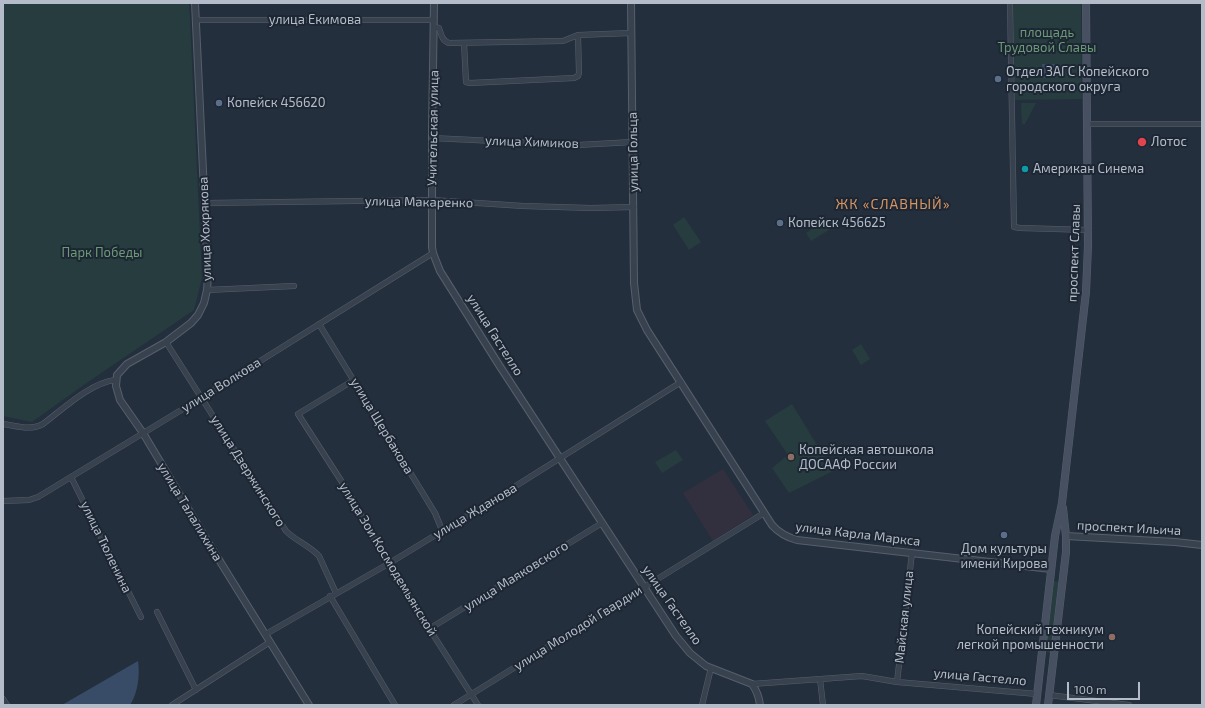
<!DOCTYPE html>
<html>
<head>
<meta charset="utf-8">
<style>
	body { margin:0 }
	#map { position:relative; width:1205px; height:708px; overflow:hidden; background:#242f3e; font-family:"Exo 2",sans-serif }
	canvas { display:block }
	.frame { position:absolute; inset:0; border:4px solid #b4bcc9; pointer-events:none }
	.scale { position:absolute; left:1067px; top:682px; width:73px; height:18px; box-sizing:border-box; border:2px solid #b4bcc9; border-top:0; padding-left:5px; font-size:12px; line-height:14px; white-space:nowrap; color:#b4bcc9; -webkit-text-stroke:3px #1d2633; paint-order:stroke }
</style>
</head>
<body>
<div id="map">
<canvas width="1205" height="708"></canvas>
<div class="frame"></div>
<div class="scale">100 m</div>
</div>
<script>
const g = document.querySelector('canvas').getContext('2d');
g.lineJoin = 'round';
function fillPath(path, color) { g.fillStyle = color; g.fill(path, 'evenodd'); }
function stroke(path, color, width, dash) { g.strokeStyle = color; g.lineWidth = width; g.lineCap = dash ? 'butt' : 'round'; g.setLineDash(dash || []); g.stroke(path); }
function drawText(font, color, halo, rows, align = 'center') {
  g.font = font + ' "Exo 2",sans-serif'; g.lineWidth = 4; g.setLineDash([]); g.textBaseline = 'middle'; g.strokeStyle = halo; g.fillStyle = color; for (const [text, x, y, turn = 0] of rows) {
    g.save(); g.translate(x, y); g.rotate((+turn || 0) * Math.PI / 180); g.textAlign = isNaN(turn) ? turn : align; if (halo) g.strokeText(text, 0, 0); g.fillText(text, 0, 0); g.restore();
  }
}
const medical = new Path2D(`
	M723,469L753,515L713,541L683,493Z`);
const green = new Path2D(`
	M3,3H189L190,19L202,278L194,310L88,382L32,422L3,416Z
	M1013,3H1081L1082,99L1015,100Z
	M1021,103H1036L1025,124H1022Z
	M684,217L701,242L689,250L673,225Z
	M824,221L829,230L811,241L806,233Z
	M861,344L870,359L861,365L852,350Z
	M792,404L833,471L789,493L772,468L788,455L765,421Z
	M676,450L683,460L662,473L655,462Z
	M1054,581L1060,582L1052,653L1046,652Z`);
const water = new Path2D(`
	M1042,64H1055L1056,78H1042Z
	M138,661C140,675 138,693 130,705H62Z`);
const minor = new Path2D(`
	M1010,3L1014,227L1020,228L1089,230
	M196,20H434
	M434,27L439,28C441,34 442,41 449,43L563,41L578,35L631,33
	M464,43L466,82L470,83L574,78L578,76L579,73L578,35
	M1088,124H1202
	M432,138L578,145L633,142
	M205,203L432,200L523,206L591,208L634,207
	M207,290L294,286
	M319,324L435,513L442,530
	M166,342L286,531C296,541 310,546 319,556L336,593
	M354,380L298,414L349,493L388,564L478,705
	M3,424C17,426 30,431 43,424C63,409 90,383 115,380
	M71,477L141,617
	M3,501L29,500L38,497L201,398L433,253
	M330,596L395,705
	M157,612L196,690
	M429,629L602,523
	M266,634L388,564L503,494L681,382
	M820,679L823,705
	M897,682L912,553
	M752,684L862,676L897,682L1037,694
	M1049,695L1129,705
	M3,699L7,705
	M172,705L270,642
	M454,705L764,513
	M702,705L711,668`);
const tertiary = new Path2D(`
	M195,3L208,276L207,290L204,303L198,315L191,323L166,342L127,364L117,375L116,386L120,400L143,433L208,542L309,705
	M434,3L432,131V247L433,253L440,271L499,365L676,636L690,653L706,666L752,684C757,691 759,696 760,705
	M631,3L634,283L637,310L647,330L772,525C779,533 786,537 797,540L1051,569
	M1066,536L1175,542L1202,545`);
const secondary = new Path2D(`
	M1036,705L1055,536L1062,503L1086,292L1088,246L1086,3
	M1048,705L1066,552V536L1063,508`);
const markers = [
	[998,79,4,"#5c6f8a"],
	[219,103,4,"#5c6f8a"],
	[1142,142,5,"#e0444e"],
	[1025,169,4,"#0f9aa8"],
	[780,223,4,"#5c6f8a"],
	[791,457,4,"#8d6e63"],
	[1004,535,4,"#5c6f8a"],
	[1112,637,4,"#8d6e63"]
];
const streetNames = [
	["улица Екимова",315,20],
	["Учительская улица",433,128,-89],
	["улица Химиков",532,142,2],
	["улица Гольца",633,152,-91],
	["улица Макаренко",419,202,1],
	["улица Хохрякова",205,229,-92],
	["проспект Славы",1074,253,-88],
	["улица Гастелло",495,335,58],
	["улица Волкова",221,385,-32],
	["улица Щербакова",382,426,59],
	["улица Дзержинского",248,471,58],
	["улица Жданова",475,511,-31],
	["улица Талалихина",190,512,59],
	["проспект Ильича",1129,528,3],
	["улица Карла Маркса",858,534,7],
	["улица Тюленина",106,547,64],
	["улица Зои Космодемьянской",388,559,59],
	["улица Маяковского",516,576,-32],
	["улица Гастелло",672,605,55],
	["Майская улица",904,617,-84],
	["улица Молодой Гвардии",578,628,-32],
	["улица Гастелло",980,677,5]
];
const parkNames = [
	["площадь",1047,33],
	["Трудовой Славы",1047,48],
	["Парк Победы",102,253]
];
const poiNames = [
	["Отдел ЗАГС Копейского",1006,72],
	["городского округа",1006,87],
	["Копейск 456620",227,103],
	["Лотос",1151,142],
	["Американ Синема",1033,169],
	["Копейск 456625",788,223],
	["Копейская автошкола",799,450],
	["ДОСААФ России",799,465],
	["Дом культуры",1004,549,"center"],
	["имени Кирова",1004,564,"center"],
	["Копейский техникум",1104,630,"right"],
	["легкой промышенности",1104,645,"right"]
];
const neighbourhoodNames = [
	["ЖК «СЛАВНЫЙ»",893,204]
];
fillPath(medical, '#32303f');
fillPath(green, '#263c3f');
fillPath(water, '#394c67');
stroke(minor, '#565f6c', 6);
stroke(tertiary, '#565f6c', 8);
stroke(secondary, '#565f6c', 8);
stroke(minor, '#38414e', 5);
stroke(tertiary, '#38414e', 6);
stroke(secondary, '#465061', 7);
for (const [x, y, r, color] of markers) { const dot = new Path2D(); dot.arc(x, y, r, 0, 2 * Math.PI); g.fillStyle = color; g.fill(dot); stroke(dot, '#1d2633', 1.5); }
drawText('13px', '#b4bcc9', '#1d2633', streetNames);
drawText('13px', '#6b9a76', '#1d2633', parkNames);
drawText('13px', '#b4bcc9', '#1d2633', poiNames, 'left');
g.letterSpacing = '1px';
drawText('14px', '#d59563', '#1d2633', neighbourhoodNames);
g.letterSpacing = '0px';
</script>
</body>
</html>
